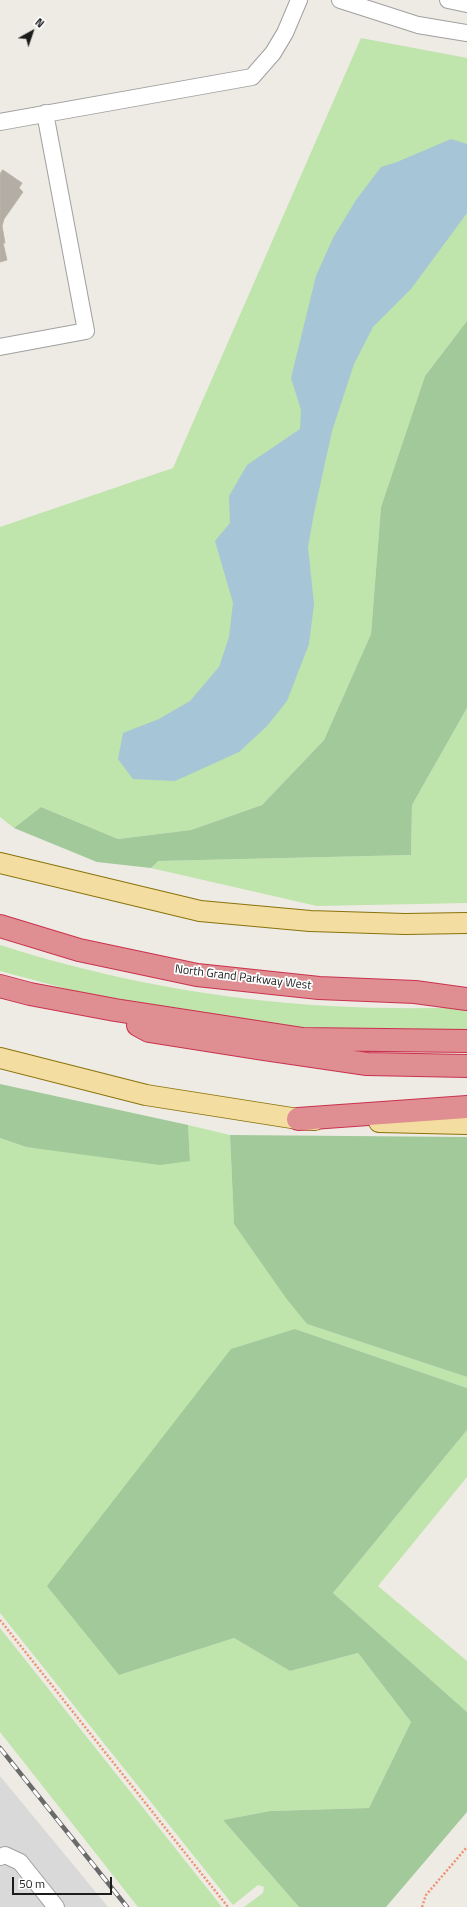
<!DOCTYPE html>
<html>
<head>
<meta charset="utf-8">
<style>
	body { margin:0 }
	#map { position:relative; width:467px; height:1907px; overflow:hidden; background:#edebe3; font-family:"Titillium Web",sans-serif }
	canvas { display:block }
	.north { position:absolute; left:12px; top:12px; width:40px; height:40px; -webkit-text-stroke:3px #fff; paint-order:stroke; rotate:40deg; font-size:11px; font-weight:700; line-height:16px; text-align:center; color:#1c1c1c }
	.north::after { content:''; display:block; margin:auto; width:14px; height:18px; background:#1c1c1c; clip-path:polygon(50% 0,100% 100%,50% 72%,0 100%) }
	.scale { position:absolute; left:12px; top:1877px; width:100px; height:18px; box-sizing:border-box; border:2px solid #1c1c1c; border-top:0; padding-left:5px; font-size:12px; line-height:14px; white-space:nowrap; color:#1c1c1c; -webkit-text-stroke:3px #fff; paint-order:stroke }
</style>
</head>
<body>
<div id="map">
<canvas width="467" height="1907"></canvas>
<div class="north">N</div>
<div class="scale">50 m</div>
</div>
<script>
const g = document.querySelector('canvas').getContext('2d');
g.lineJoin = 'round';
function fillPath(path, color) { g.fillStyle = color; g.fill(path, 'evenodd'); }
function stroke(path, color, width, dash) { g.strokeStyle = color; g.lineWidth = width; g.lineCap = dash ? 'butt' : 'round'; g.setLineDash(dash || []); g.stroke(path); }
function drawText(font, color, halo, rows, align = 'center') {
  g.font = font + ' "Titillium Web",sans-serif'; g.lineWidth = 3.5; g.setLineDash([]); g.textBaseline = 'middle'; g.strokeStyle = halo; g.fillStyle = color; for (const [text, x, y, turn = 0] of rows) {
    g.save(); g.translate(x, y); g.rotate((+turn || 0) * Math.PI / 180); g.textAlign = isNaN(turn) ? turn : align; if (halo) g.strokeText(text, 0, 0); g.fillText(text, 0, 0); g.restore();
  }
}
const residential = new Path2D(`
	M0,1776L108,1907H0Z`);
const grass = new Path2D(`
	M361,38L467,58V321L425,376L381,507L371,634L324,740L262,805L191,830L118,839L41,807L14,828L0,817V527L173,468Z
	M467,708V903L317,906L151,868L157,861L411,855L412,805Z
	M0,945C106,979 219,1000 330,1006C376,1009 421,1008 467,1008V1033L295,1029L97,997L0,971Z
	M188,1125L230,1135L234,1224L307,1324L467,1377V1388L295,1329L119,1675L234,1638L290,1671L358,1653L411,1722L369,1808L270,1811L223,1820L299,1907H244L263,1893L264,1887L258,1885L233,1905L0,1613V1138L26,1147L190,1161Z
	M467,1430V1477L378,1586L467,1661V1712L333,1593Z
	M0,1628L222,1907H138L0,1732Z`);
const forest = new Path2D(`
	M467,321V708L412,805L411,855L158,861L151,868L97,862L14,828L41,807L118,839L191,830L262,805L324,740L371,634L381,507L425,376Z
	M0,1084L188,1125L190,1161L160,1165L26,1147L0,1138Z
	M230,1135L467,1137V1377L307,1324L286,1298L234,1224Z
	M295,1329L467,1388V1430L333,1593L467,1712V1812L386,1907H299L223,1820L270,1811L369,1808L411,1722L358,1653L290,1671L234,1638L119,1675L47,1586L231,1349Z`);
const water = new Path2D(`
	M451,139L467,144V213L411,289L373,327L354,364L332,431L314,513L308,547L314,604L309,644L287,701L267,726L239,752L175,781L133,779L118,759L123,733L159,719L190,701L219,667L229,637L233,603L215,541L230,523L229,496L247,465L300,429L301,410L291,378L316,276L333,238L356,200L381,167L397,162Z`);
const building = new Path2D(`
	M3,170L22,183L19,188L23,192L4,219L2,226L5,243H3L7,260L0,262V174Z`);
const path = new Path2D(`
	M0,1620L228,1907
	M422,1907L426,1895L467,1847`);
const minor = new Path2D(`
	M340,0L418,25L467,33
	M448,0L467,4
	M0,122L252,77L273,53L285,33L299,0
	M0,347L86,331L45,113
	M0,1857L5,1855L20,1862L56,1907`);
const major = new Path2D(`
	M0,863L200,911L310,921L405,924L467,923
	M0,1058L146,1095L298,1119L315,1120
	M379,1122L467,1124`);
const highway = new Path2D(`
	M0,926L79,950L197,975L319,988L415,992L467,999
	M0,986L30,994L115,1010L303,1039L467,1041
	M138,1025L149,1031L263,1049L367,1064L467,1066
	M298,1119L467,1107`);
const rail = new Path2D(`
	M0,1748L127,1907`);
const streetNames = [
	["North Grand Parkway West",243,978,7]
];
fillPath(residential, '#dad9d9');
fillPath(grass, '#bfe4ac');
fillPath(forest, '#a1c99a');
fillPath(water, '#a6c5d7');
fillPath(building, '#b2ada5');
stroke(building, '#bdb4a6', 1);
stroke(minor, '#a0a0a0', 18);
stroke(major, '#89730b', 22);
stroke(highway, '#ca314e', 24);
stroke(path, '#ef9272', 2.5, [2, 2]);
stroke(minor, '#fff', 16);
stroke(major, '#f4dda0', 20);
stroke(highway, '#df8f92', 22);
stroke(rail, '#6a6a6a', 4.5);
stroke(rail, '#fff', 3, [9]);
drawText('12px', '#1c1c1c', '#fff', streetNames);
</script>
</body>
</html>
